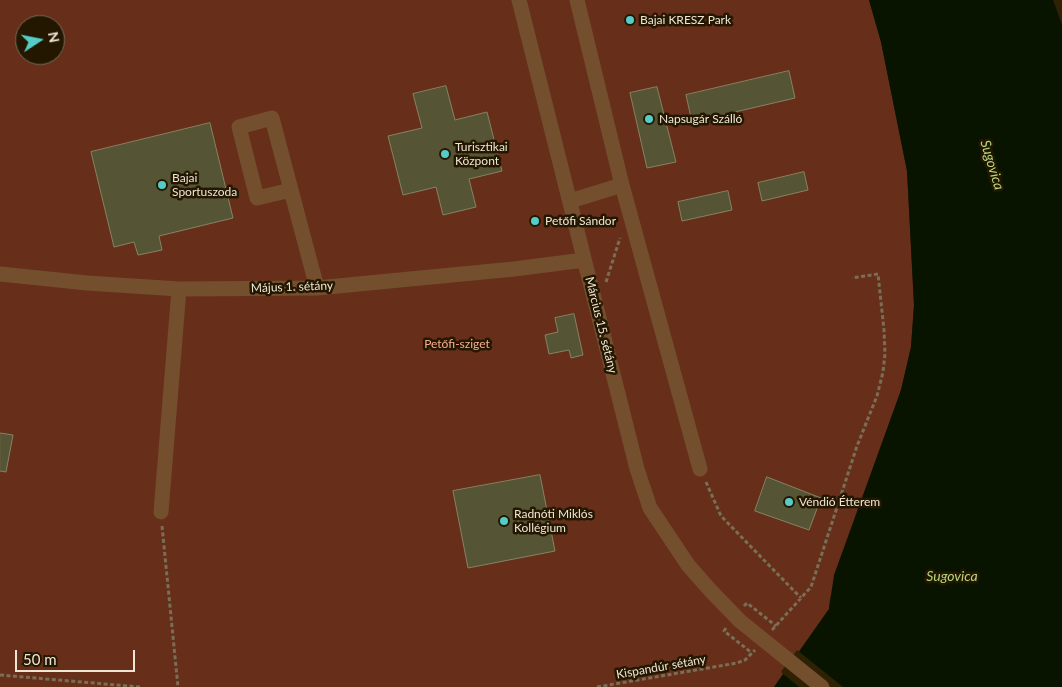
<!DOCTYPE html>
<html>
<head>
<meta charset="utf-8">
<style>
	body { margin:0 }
	#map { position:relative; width:1062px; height:687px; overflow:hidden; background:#2e2104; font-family:Lato,sans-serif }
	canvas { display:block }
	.north { position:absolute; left:15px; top:15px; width:50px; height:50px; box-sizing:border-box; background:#241700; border:1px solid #756955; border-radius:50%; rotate:79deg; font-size:14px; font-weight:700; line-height:20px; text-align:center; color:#eee5d5 }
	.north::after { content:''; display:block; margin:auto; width:18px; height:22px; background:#54cdc8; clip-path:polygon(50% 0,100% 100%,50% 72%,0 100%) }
	.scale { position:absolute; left:15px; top:650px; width:120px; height:22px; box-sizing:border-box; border:2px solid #eee5d5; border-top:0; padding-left:6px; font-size:15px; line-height:18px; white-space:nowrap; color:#eee5d5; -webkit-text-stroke:4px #241700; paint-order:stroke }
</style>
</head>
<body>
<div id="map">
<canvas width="1062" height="687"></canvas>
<div class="north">N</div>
<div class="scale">50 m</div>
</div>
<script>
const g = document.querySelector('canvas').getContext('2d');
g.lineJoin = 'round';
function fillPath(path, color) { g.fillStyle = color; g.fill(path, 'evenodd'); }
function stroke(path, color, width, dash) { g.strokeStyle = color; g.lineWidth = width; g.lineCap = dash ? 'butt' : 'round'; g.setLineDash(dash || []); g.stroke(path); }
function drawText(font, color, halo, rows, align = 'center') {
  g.font = font + ' Lato,sans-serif'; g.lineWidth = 5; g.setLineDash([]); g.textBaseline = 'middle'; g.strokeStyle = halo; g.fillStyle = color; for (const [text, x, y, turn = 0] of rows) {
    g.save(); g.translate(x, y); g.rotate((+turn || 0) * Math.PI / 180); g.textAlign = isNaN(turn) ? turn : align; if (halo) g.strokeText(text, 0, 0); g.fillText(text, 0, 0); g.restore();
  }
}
const green = new Path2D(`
	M0,0H869L881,42L907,171L914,305L911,347L901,390L830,598L829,609L774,687H0ZM25,25H55V55H25Z`);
const water = new Path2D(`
	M869,0H1053L1062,25V687H774L829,609L834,575L901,390L911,347L914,305L907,171L881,42Z`);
const pier = new Path2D(`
	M797,650L843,687H799L781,672Z`);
const building = new Path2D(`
	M789,71L795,98L692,122L686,95Z
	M446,86L455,120L487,112L502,171L469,179L476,207L443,215L436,187L403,195L388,136L422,128L413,94Z
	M657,87L676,162L647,168L630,93Z
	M210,123L233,218L159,236L162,250L138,255L134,242L114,247L91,152Z
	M804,172L808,190L762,201L758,183Z
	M728,191L732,210L682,221L678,202Z
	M574,314L583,355L571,358L569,350L549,354L545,335L558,332L555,318Z
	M0,433L13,435L6,472L0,471Z
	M540,475L555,551L468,568L453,491Z
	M767,477L821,498L809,530L755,511Z`);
const path = new Path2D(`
	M606,282L620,238
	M706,482L721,516L801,598
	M162,526L178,687
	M744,606L747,603L776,626
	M726,628L724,631L752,653
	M772,630L811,587L857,446L877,396L883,372L885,354L884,330L878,274L852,278
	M0,675L140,687
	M597,687L737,663L745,660L755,650`);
const minor = new Path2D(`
	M519,0L637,469L650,508L688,565L710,590L740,621
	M577,0L622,185L700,469
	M291,190L272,118L239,127L257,198L291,190L317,288
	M570,201L622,185
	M0,274L87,283L179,289L317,288L514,269L584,260
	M161,512L179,289`);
const minorBridge = new Path2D(`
	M740,621L822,687`);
const markers = [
	[630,20,5,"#54cdc8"],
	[649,119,5,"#54cdc8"],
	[445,154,5,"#54cdc8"],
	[162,185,5,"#54cdc8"],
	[535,221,5,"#54cdc8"],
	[789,502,5,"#54cdc8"],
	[504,521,5,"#54cdc8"]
];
const poiNames = [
	["Bajai KRESZ Park",640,20],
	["Napsugár Szálló",659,119],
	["Turisztikai",455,147],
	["Központ",455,161],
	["Bajai",172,178],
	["Sportuszoda",172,192],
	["Petőfi Sándor",545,221],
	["Véndió Étterem",799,502],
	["Radnóti Miklós",514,514],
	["Kollégium",514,528]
];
const streetNames = [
	["Május 1. sétány",292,287,-2],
	["Március 15. sétány",601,325,76],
	["Kispandúr sétány",661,667,-10]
];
const parkNames = [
	["Petőfi-sziget",457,344]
];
const waterNames = [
	["Sugovica",992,165,73],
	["Sugovica",952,576]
];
fillPath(green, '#672f1a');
fillPath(water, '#091400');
fillPath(pier, '#2e2104');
fillPath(building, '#555435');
stroke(building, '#858363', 1);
stroke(path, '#796e56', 3, [4, 2.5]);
stroke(minor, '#744f2e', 15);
stroke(minorBridge, '#744f2e', 15);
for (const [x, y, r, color] of markers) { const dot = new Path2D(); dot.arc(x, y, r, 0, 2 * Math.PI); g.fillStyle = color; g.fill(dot); stroke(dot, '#241700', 2); }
drawText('12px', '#eee5d5', '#241700', poiNames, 'left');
drawText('12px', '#eee5d5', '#241700', streetNames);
drawText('12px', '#f9ac90', '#241700', parkNames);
drawText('italic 14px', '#b2d77c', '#241700', waterNames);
</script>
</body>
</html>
